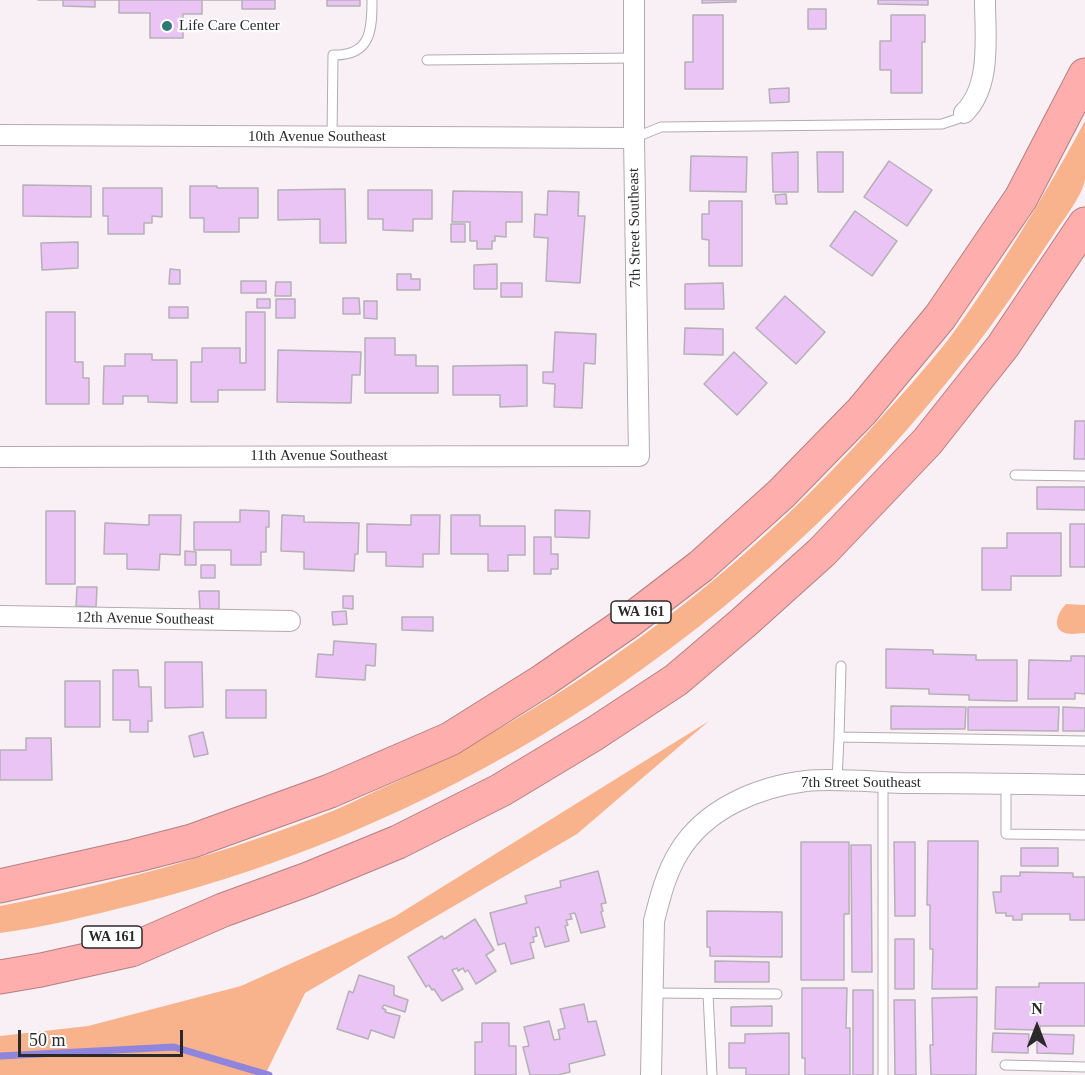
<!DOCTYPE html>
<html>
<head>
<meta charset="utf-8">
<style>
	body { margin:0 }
	#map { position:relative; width:1085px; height:1075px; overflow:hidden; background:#f8f0f4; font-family:Georgia,serif }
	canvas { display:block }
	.north { position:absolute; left:1007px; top:997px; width:60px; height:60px; -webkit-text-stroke:4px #fff; paint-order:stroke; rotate:0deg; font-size:16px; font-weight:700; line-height:24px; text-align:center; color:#2c292a }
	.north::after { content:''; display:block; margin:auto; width:21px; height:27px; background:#2c292a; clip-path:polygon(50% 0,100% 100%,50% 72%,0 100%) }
	.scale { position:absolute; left:18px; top:1030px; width:165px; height:27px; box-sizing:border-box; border:3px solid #2c292a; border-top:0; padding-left:8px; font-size:18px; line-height:21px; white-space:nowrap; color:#2c292a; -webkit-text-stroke:4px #fff; paint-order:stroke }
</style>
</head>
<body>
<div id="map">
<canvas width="1085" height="1075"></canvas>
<div class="north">N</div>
<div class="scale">50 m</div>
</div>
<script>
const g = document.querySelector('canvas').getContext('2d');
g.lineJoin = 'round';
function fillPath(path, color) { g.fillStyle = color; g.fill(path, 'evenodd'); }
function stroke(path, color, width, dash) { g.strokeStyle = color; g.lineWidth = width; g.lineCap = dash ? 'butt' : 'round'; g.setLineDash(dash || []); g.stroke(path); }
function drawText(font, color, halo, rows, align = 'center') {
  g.font = font + ' Georgia,serif'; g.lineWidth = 4.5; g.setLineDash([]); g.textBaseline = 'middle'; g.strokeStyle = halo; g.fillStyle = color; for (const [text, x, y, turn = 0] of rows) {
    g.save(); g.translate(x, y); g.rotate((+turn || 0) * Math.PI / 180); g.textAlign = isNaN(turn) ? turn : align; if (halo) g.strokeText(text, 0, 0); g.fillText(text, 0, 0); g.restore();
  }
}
const green = new Path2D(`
	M1085,121C1085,140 1085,160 1085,179C1083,195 1063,220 1054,234C1026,276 998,318 967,357C758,626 464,823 133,905C89,916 45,927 0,933V906C114,884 227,853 335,810C356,801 377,790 398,781C580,696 742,573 875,424C900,397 925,369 948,340C999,271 1044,197 1085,121Z
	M1066,604L1085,605V633C1079,633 1070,635 1065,633C1050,628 1059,611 1066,604Z
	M709,721L577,834L305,993L265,1075H0V1036L88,1026L241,986L394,917Z`);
const stream = new Path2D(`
	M0,1056L174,1047L269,1075`);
const building = new Path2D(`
	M38,0H275V9H242V0H202V14H183V38H150V13H119V0H95V7L63,6V0Z
	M327,0H360V6H327Z
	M702,0H736V2L702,3Z
	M878,0H928V5L878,4Z
	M808,9H826V29H808Z
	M693,15H723V89H685V62H693Z
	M891,15H925V42H922V93H891V70H880V41H891Z
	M789,88V102L770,103L769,89Z
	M798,152V192H773L772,153Z
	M817,152H843V192H818Z
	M691,156L747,157L746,192L690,191Z
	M889,161L932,190L907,226L864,197Z
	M23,185L91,186V217L23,216Z
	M190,186H217V188H258V218H239V232H204V218H190Z
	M103,188H162V217L152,216V223H144V234H108V216H103Z
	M345,189L346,243H320V219L278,220V190Z
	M368,190H432V219H413V231L383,230V219H368Z
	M453,191L522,192V222H506V237L495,236V241H492V249H477V241H470V222H452Z
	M548,191L579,192L578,216H585L580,283L546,281L548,238L534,237L535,214L547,215Z
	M786,194L787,204H776L775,195Z
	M709,201H742V266H709V240L702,239V214H709Z
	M855,211L897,241L872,276L830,246Z
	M451,224H465V242H451Z
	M78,242V268L42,270L41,243Z
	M497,264V289H474V265Z
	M170,269L180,270V284H169Z
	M397,274H411V279H420V290H397Z
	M241,281H266V293H241Z
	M276,282H291V296H275Z
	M501,283H522V297H501Z
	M723,283L724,309H685V284Z
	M785,296L825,332L796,364L756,328Z
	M343,298H359L360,314H343Z
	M257,299H270V308H257Z
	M276,299H295V318H276Z
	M364,301H377V319L364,318Z
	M169,307H188V318H169Z
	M46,312H75V362H83V378H89V404H46Z
	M246,312H265V390H218V402H191V362H202V348H240V363H246Z
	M685,328L723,329V355L684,354Z
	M555,332L596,334L595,364L584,363L582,408L554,407L555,384L543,383V372H553Z
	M365,338H395V355H416V366H438V393H365Z
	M278,350L361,352L360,375H352L351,403L277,402Z
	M734,352L767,383L737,415L704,384Z
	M125,354H152V360H177V403L148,402V396H123V404H103L104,366H125Z
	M527,365V406L500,407V395H453V366Z
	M1075,421H1085V459H1074Z
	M1037,487H1085V510L1037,509Z
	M240,510L269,511V527H266V552H261V565H231V550H194V522H240Z
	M555,510L590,511L589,538L555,537Z
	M46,511H75V584H46Z
	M149,515H181L180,555L160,554L159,570L127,569V554H104L105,523L149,525Z
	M282,515L304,516V522L359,523L358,554H355L354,571L304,569V552L281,551Z
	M411,515H440L439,554H423V567L386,566V552H367V524L411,525Z
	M451,515H480V526H525V555H508V571H488V554H451Z
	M1070,524H1085V567H1070Z
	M1007,533H1061V576H1011V590H982V548H1007Z
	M534,537H551V554H558V569H551V574H534Z
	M185,551L196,552V565H185Z
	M201,565H215V578H201Z
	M77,587H97L96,607L76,606Z
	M199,591H219V609H200Z
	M343,596H353V609L343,608Z
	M346,611L347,624L333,625L332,612Z
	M402,617H433V631L402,630Z
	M334,641L376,644L375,666L366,665L365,680L316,677L318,654L333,655Z
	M886,649L933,650V654L976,655V660H1017V701L969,700V695L929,694V689L886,688Z
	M1071,656H1085V694L1075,693V699H1028L1029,660L1071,661Z
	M165,662H202L203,707L165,708Z
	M113,670H138L139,687H151L152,721H148V732H130V720H113Z
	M65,681H100V727H65Z
	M226,690H266V718H226Z
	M891,706L966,707L965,729H891Z
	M968,707H1059L1058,731L968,730Z
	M1063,707L1085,708V731H1063Z
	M203,732L208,754L194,757L189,736Z
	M26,738H51L52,780H0V750H26Z
	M928,841H978L977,989H932L933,949H930V905H927Z
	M801,842H849V914H844V980H801Z
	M894,842H915V916H895Z
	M851,845H871L872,972H852Z
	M1021,848H1058V866H1021Z
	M598,871L606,903L601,904L603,911L601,912L605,927L581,933L575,913L570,914L572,919L566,920L568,925L565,926L569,941L545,947L539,927L535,928L537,936L533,937L534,942L530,943L534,958L511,964L505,943L498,945L490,913L527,903L525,896L561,887L560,881Z
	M1020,872L1073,873V877H1085V920H1070V914H1022V920H1013V916H1006V913H996L993,892H1001V876H1020Z
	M707,911L782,912V957L710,956V947H707Z
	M475,919L494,950L486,955L496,971L476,984L468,970L465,972L463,968L458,971L457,968L452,970L463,989L442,1001L434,989L432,990L429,985L426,987L408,957L442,936L444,939Z
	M895,939H914V989H895Z
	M715,961L769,962V982H715Z
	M359,975L394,986V995L408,1000L405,1012L384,1005L382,1008L386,1010L385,1012L400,1016L394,1038L371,1030L368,1039L337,1029L349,991L353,993Z
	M1039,983H1085V1026H1040V1030L995,1029L996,987H1039Z
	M802,988H847L846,1028H850V1075H805V1058H802Z
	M853,990H873V1075H853Z
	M977,997L976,1075H931L930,1045H933L932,998Z
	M894,1000H915L916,1075H895Z
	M584,1004L588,1022L596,1021L605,1055L569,1064L570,1072L558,1075H530L523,1047L529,1046L524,1027L549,1021L554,1040L560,1039L558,1030L565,1028L560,1009Z
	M772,1006V1026H731V1007Z
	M482,1023H509V1046H516V1075H475V1042H482Z
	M789,1033V1075H746V1068H729V1043H745V1034Z
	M993,1033L1029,1034L1028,1053L992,1052Z
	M1037,1034L1074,1035L1073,1054L1037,1053Z`);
const service = new Path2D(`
	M427,60L634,58
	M332,137L333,55C371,56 372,30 372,0
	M634,138L661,127L942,124L957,119L964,113
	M1015,475L1085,476
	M841,666L839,737L1085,741
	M837,781L839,737
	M883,782V1075
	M1006,784V834L1085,835
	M652,993L777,994
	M708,994L712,1075
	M1005,1065L1085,1067`);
const minor = new Path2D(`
	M964,113C992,86 985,36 985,0
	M0,135L634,138
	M0,457L639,456L634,138V0
	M0,616L290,621
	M651,1075L654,921C660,897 666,873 679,852C705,809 757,787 806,781C837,778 871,782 902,783C963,783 1024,784 1085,785`);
const motorway = new Path2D(`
	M0,886L134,856L192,841L330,791L450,739L544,680L628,622L701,566L781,494L862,411L940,317L1021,198L1085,75
	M0,977L41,970L131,950L223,910L308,879L398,842L501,790L594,734L676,680L743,623L822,552L927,442L1003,346L1085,224`);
const markers = [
	[167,26,6,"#2f797a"]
];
const shields = [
	[641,612,60],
	[112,937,60]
];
const shieldNames = [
	["WA 161",641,612],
	["WA 161",112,937]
];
const poiNames = [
	["Life Care Center",179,26]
];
const streetNames = [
	["10th Avenue Southeast",317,137],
	["7th Street Southeast",635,228,-91],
	["11th Avenue Southeast",319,456],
	["12th Avenue Southeast",145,619,1],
	["7th Street Southeast",861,783]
];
fillPath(green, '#f8b38d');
stroke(stream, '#9085dd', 7);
fillPath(building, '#eac4f5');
stroke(building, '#b5b0b6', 1.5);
stroke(service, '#b3abaf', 11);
stroke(minor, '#b3abaf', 22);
stroke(motorway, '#b57f80', 35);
stroke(service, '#fff', 9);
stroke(minor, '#fff', 20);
stroke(motorway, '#ffaeae', 33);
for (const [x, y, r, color] of markers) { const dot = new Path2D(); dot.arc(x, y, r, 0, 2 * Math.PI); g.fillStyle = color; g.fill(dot); stroke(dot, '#fff', 2); }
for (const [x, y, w] of shields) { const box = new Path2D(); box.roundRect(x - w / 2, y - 11, w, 22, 4.5); g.fillStyle = '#fff'; g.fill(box); stroke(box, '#2c292a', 1.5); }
drawText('bold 14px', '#2c292a', null, shieldNames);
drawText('15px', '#2c292a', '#fff', poiNames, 'left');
drawText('15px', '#2c292a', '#fff', streetNames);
</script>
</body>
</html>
